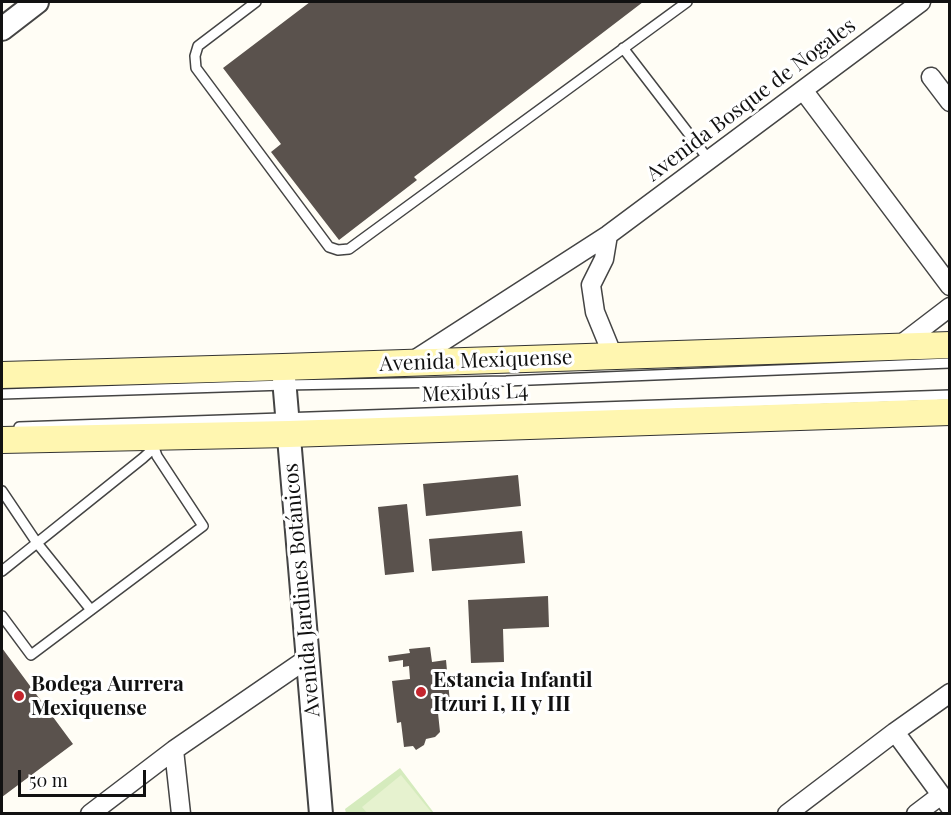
<!DOCTYPE html>
<html>
<head>
<meta charset="utf-8">
<style>
	body { margin:0 }
	#map { position:relative; width:951px; height:815px; overflow:hidden; background:#fffdf5; font-family:"Playfair Display",serif }
	canvas { display:block }
	.frame { position:absolute; inset:0; border:3px solid #111; pointer-events:none }
	.scale { position:absolute; left:18px; top:770px; width:128px; height:27px; box-sizing:border-box; border:3px solid #111; border-top:0; padding-left:8px; font-size:18px; line-height:21px; white-space:nowrap; color:#111; -webkit-text-stroke:4px #fff; paint-order:stroke }
</style>
</head>
<body>
<div id="map">
<canvas width="951" height="815"></canvas>
<div class="frame"></div>
<div class="scale">50 m</div>
</div>
<script>
const g = document.querySelector('canvas').getContext('2d');
g.lineJoin = 'round';
function fillPath(path, color) { g.fillStyle = color; g.fill(path, 'evenodd'); }
function stroke(path, color, width, dash) { g.strokeStyle = color; g.lineWidth = width; g.lineCap = dash ? 'butt' : 'round'; g.setLineDash(dash || []); g.stroke(path); }
function drawText(font, color, halo, rows, align = 'center') {
  g.font = font + ' "Playfair Display",serif'; g.lineWidth = 6; g.setLineDash([]); g.textBaseline = 'middle'; g.strokeStyle = halo; g.fillStyle = color; for (const [text, x, y, turn = 0] of rows) {
    g.save(); g.translate(x, y); g.rotate((+turn || 0) * Math.PI / 180); g.textAlign = isNaN(turn) ? turn : align; if (halo) g.strokeText(text, 0, 0); g.fillText(text, 0, 0); g.restore();
  }
}
const green = new Path2D(`
	M400,768L434,813H346L345,809Z`);
const pitch = new Path2D(`
	M401,775L432,813H367L362,807Z`);
const building = new Path2D(`
	M310,2H643L414,177L417,180L339,240L271,152L281,144L223,68Z
	M518,475L521,506L426,516L423,484Z
	M407,504L414,572L385,575L378,507Z
	M522,531L525,563L432,571L429,539Z
	M548,596L549,627L503,629L504,662L471,663L468,600Z
	M430,647L432,662L446,660L450,703L444,704L445,712L438,713L440,732L435,737L426,739L424,745L416,750L413,746L404,747L401,722L397,723L392,681L410,679L409,666L403,667V660L389,662L388,656L410,653L409,649Z
	M2,648L73,744L2,797Z`);
const service = new Path2D(`
	M256,2L198,46L195,56L196,68L329,247L338,250L349,249L687,2
	M623,48L709,160
	M2,394L285,385L506,381L950,363
	M19,427L950,395
	M2,491L37,543L91,610
	M2,571L143,458L154,448
	M2,616L31,655L203,526L157,456L151,439`);
const minor = new Path2D(`
	M931,77L950,102
	M803,90L950,286
	M608,235L604,259L591,285L595,312L613,356
	M899,346L950,307
	M411,362L608,235L921,2
	M895,732L950,807
	M174,750L181,814
	M90,814L174,750L308,658
	M787,814L895,732L950,693
	M916,814L941,795`);
const tertiary = new Path2D(`
	M2,29L37,2
	M283,367L321,814`);
const secondary = new Path2D(`
	M2,375L283,367L950,345
	M2,440L289,434L950,412`);
const markers = [
	[421,692,6,"#c4262e"],
	[19,696,6,"#c4262e"]
];
const streetNames = [
	["Avenida Bosque de Nogales",751,100,-37],
	["Avenida Mexiquense",476,361,-2],
	["Mexibús L4",475,393,-2],
	["Avenida Jardines Botánicos",302,590,-95]
];
const poiNames = [
	["Estancia Infantil",433,680],
	["Itzuri I, II y III",433,704],
	["Bodega Aurrera",31,684],
	["Mexiquense",31,708]
];
fillPath(green, '#d5ebbd');
fillPath(pitch, '#e6f2cf');
fillPath(building, '#5a524d');
stroke(service, '#444', 12);
stroke(minor, '#444', 21);
stroke(tertiary, '#444', 26);
stroke(secondary, '#333', 28);
stroke(service, '#fff', 9);
stroke(minor, '#fff', 18);
stroke(tertiary, '#fff', 22);
stroke(secondary, '#fff6b0', 26);
for (const [x, y, r, color] of markers) { const dot = new Path2D(); dot.arc(x, y, r, 0, 2 * Math.PI); g.fillStyle = color; g.fill(dot); stroke(dot, '#fff', 2); }
drawText('21px', '#111', '#fff', streetNames);
drawText('bold 21px', '#111', '#fff', poiNames, 'left');
</script>
</body>
</html>
